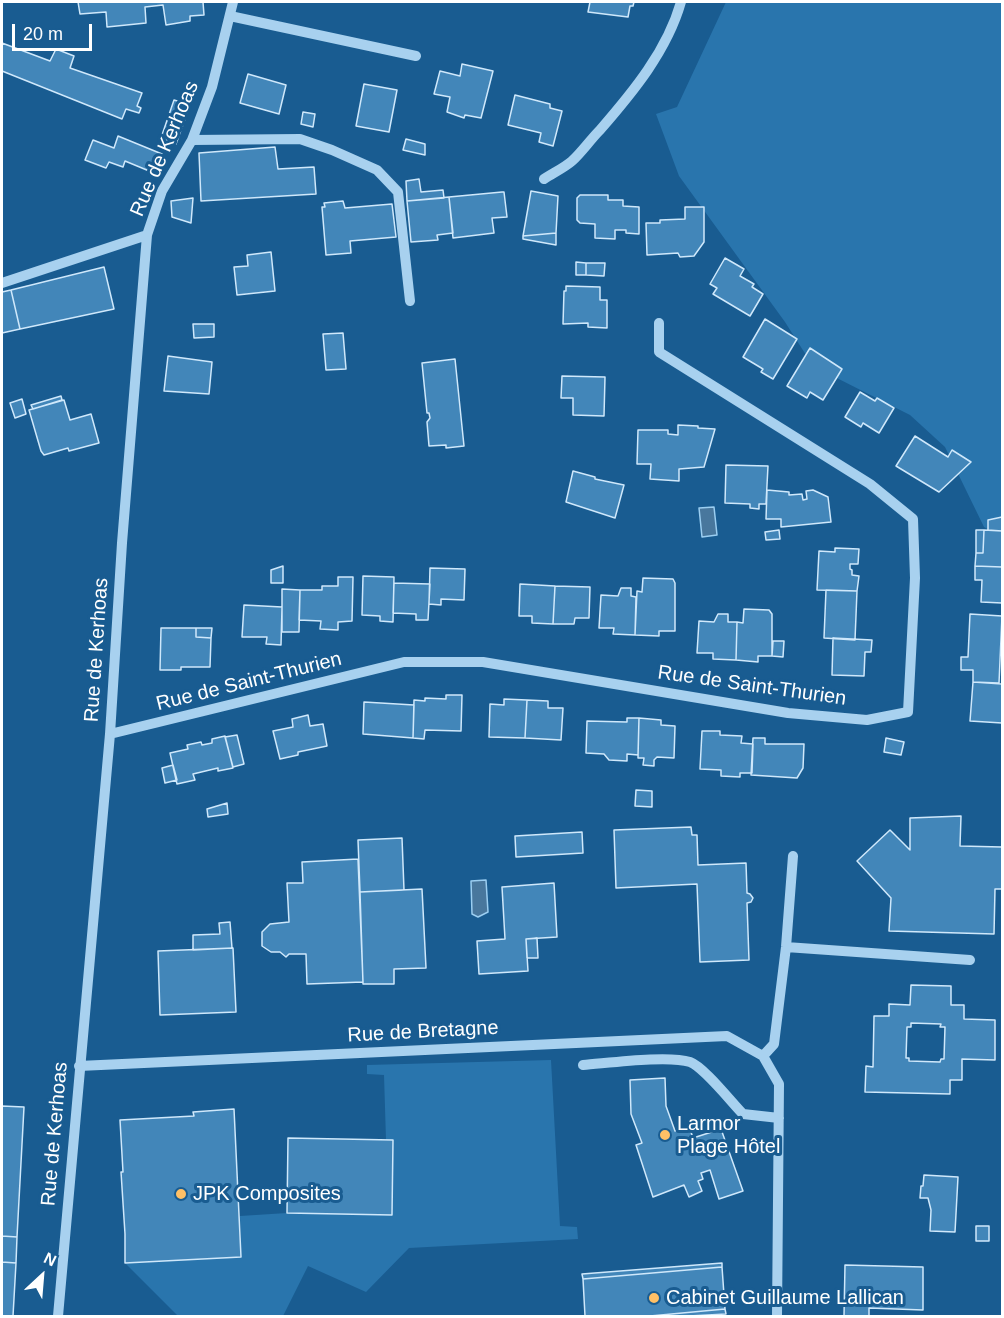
<!DOCTYPE html>
<html>
<head>
<meta charset="utf-8">
<style>
	body { margin:0 }
	#map { position:relative; width:1004px; height:1318px; overflow:hidden; background:#195c91; font-family:Arial,sans-serif }
	canvas { display:block }
	.frame { position:absolute; inset:0; border:3px solid #fff; pointer-events:none }
	.north { position:absolute; left:12px; top:1246px; width:60px; height:60px; -webkit-text-stroke:4px #195c91; paint-order:stroke; rotate:26deg; font-size:16px; font-weight:700; line-height:24px; text-align:center; color:#fff }
	.north::after { content:''; display:block; margin:auto; width:21px; height:27px; background:#fff; clip-path:polygon(50% 0,100% 100%,50% 72%,0 100%) }
	.scale { position:absolute; left:12px; top:24px; width:80px; height:27px; box-sizing:border-box; border:3px solid #fff; border-top:0; padding-left:8px; font-size:18px; line-height:21px; white-space:nowrap; color:#fff; -webkit-text-stroke:4px #195c91; paint-order:stroke }
</style>
</head>
<body>
<div id="map">
<canvas width="1004" height="1318"></canvas>
<div class="frame"></div>
<div class="north">N</div>
<div class="scale">20 m</div>
</div>
<script>
const g = document.querySelector('canvas').getContext('2d');
g.lineJoin = 'round';
function fillPath(path, color) { g.fillStyle = color; g.fill(path, 'evenodd'); }
function stroke(path, color, width, dash) { g.strokeStyle = color; g.lineWidth = width; g.lineCap = dash ? 'butt' : 'round'; g.setLineDash(dash || []); g.stroke(path); }
function drawText(font, color, halo, rows, align = 'center') {
  g.font = font + ' Arial,sans-serif'; g.lineWidth = 6; g.setLineDash([]); g.textBaseline = 'middle'; g.strokeStyle = halo; g.fillStyle = color; for (const [text, x, y, turn = 0] of rows) {
    g.save(); g.translate(x, y); g.rotate((+turn || 0) * Math.PI / 180); g.textAlign = isNaN(turn) ? turn : align; if (halo) g.strokeText(text, 0, 0); g.fillText(text, 0, 0); g.restore();
  }
}
const green = new Path2D(`
	M726,2H1002V538L984,527L945,447L910,415L813,366L785,322L679,176L656,114L677,107Z
	M551,1060L560,1226L577,1227L578,1239L409,1248L366,1292L308,1266L283,1316H178L125,1263L241,1257L240,1216L287,1213L392,1214L393,1140H386L384,1075L367,1074V1065Z`);
const water = new Path2D(`
	M714,507L717,535L702,537L699,508Z
	M486,880L488,912L478,917L472,914L471,881Z`);
const building = new Path2D(`
	M78,2H203L204,15L190,16V21L166,25L163,5L145,7L146,23L107,27L106,12L80,14Z
	M590,2H634L633,6H630L628,17L588,12Z
	M2,43L50,61L56,49L74,56L70,68L142,93L137,106L141,108L139,113L126,109L122,119L2,71Z
	M462,64L493,71L481,118L465,115L464,118L447,112L450,97L434,94L440,71L460,76Z
	M248,74L286,85L279,114L240,103Z
	M364,84L397,90L389,132L356,126Z
	M515,95L550,104V108L562,111L553,146L539,142L541,133L508,125Z
	M174,100L190,105L176,144L161,138Z
	M303,112L315,114L313,127L301,124Z
	M118,136L162,154L154,173L125,161L123,167L109,162L106,168L85,160L93,140L114,148Z
	M406,139L425,144V155L403,150Z
	M275,147L278,169L314,167L316,194L201,201L199,153Z
	M419,179L421,192L443,190L444,198L407,201L406,181Z
	M531,191L558,196L556,233L523,236Z
	M502,192H504L507,217L492,218L494,233L453,238L449,197Z
	M580,195H608V200H623V206L639,207V234L626,233V230H615V239L595,238V224L580,223L577,220V198Z
	M449,197L453,233L437,235L438,240L411,242L407,201Z
	M193,198L191,223L172,217L171,201Z
	M343,201L345,208L392,204L396,237L350,241L351,253L326,255L322,207H325L324,203Z
	M685,207H704V242L694,256L680,257L678,253L647,255L646,223H660V220L685,219Z
	M556,233V245L523,239V236Z
	M271,252L275,291L237,295L234,267L248,266L247,255Z
	M725,258L744,269L740,276L754,284L752,287L763,294L750,316L713,294L717,288L710,284Z
	M576,262L586,263V275H576Z
	M586,263H605L604,276L586,275Z
	M104,267L114,309L20,329L11,290Z
	M566,286L600,287V300H607V328L588,327V323L563,324L564,291H566Z
	M11,290L20,329L2,333V292Z
	M765,319L797,339L773,379L761,372L763,369L743,357Z
	M193,324H214V337L194,338Z
	M343,333L346,369L326,370L323,334Z
	M810,348L842,369L823,400L810,392L807,398L787,386Z
	M168,356L212,362L209,394L164,391Z
	M455,359L464,446L446,448V445L429,446L427,422L430,418L429,413H427L422,363Z
	M562,376L605,377L604,416L573,415V398H561Z
	M860,392L875,401L877,398L894,408L879,433L863,423L861,427L845,417Z
	M61,396L62,400L33,409L31,405Z
	M22,399L26,414L15,418L10,403Z
	M64,400L70,420L91,414L99,443L69,451L68,448L44,455L41,451L29,410Z
	M678,425L698,426V428L715,429L704,467L679,469V481L650,479L651,464H637L638,430H668V434L678,435Z
	M915,436L948,457L952,450L971,462L939,492L896,466Z
	M726,465L768,466L766,504H759V509L750,508V504L725,503Z
	M573,471L595,477V479L624,485L615,518L566,502Z
	M767,490L789,492V495L802,494L803,500L807,499L806,491L813,490L828,497L831,522L781,527V519H766Z
	M1002,517V531L988,530V520Z
	M779,530L780,539L766,540L765,532Z
	M976,530H984L983,553H976Z
	M984,530L1002,531V567L975,566L976,553H983Z
	M835,548L859,549L858,564H850V569L852,570V575L859,576L857,591L817,590L819,551L835,552Z
	M283,566V583H271V570Z
	M975,566L1002,567V603L981,602L982,580H975Z
	M430,568L465,569L464,600L441,599V605L429,604Z
	M363,576L394,577L393,622L380,621V616L362,615Z
	M338,577H353L352,621L338,622V630L320,629L321,621L299,620L300,590H322V586H338Z
	M643,578L673,579L675,583V631H659V636L635,635L637,591L642,592Z
	M394,583L430,584L428,620H416V614L393,613Z
	M520,584L555,586L553,624L532,623V616H519Z
	M555,586L590,587L589,618H575L574,624H553Z
	M621,588H631V596L636,597L635,635L613,634L614,628H599L601,595L618,596Z
	M282,589L300,590L299,632H282Z
	M826,590L857,591L855,640L824,638Z
	M244,605L282,607L281,645L266,644L267,637H242Z
	M744,609L769,610L772,614V656H758V662L736,660L737,622L743,623Z
	M718,614H728V622H737L736,660L713,659V653H697L699,621L714,622Z
	M970,614L1002,616L999,683L973,682V670H961V657H968Z
	M161,628H196V637L211,638L210,667H181V670H160Z
	M196,628H212L211,638L196,637Z
	M833,638L872,640L871,652H865L864,676L832,675Z
	M773,641H784L783,657L772,656Z
	M973,682L1002,684V723L970,721Z
	M446,695H462L461,731L425,730L424,739L413,738L414,700L425,701V698L446,699Z
	M504,699L527,700L525,738L489,737L490,704L504,705Z
	M527,700L548,701V708H563L561,740L525,738Z
	M364,702L414,705L413,738L363,734Z
	M308,715L310,726L323,724L327,746L298,752V755L280,759L273,731L293,727L292,719Z
	M627,718H639L638,755L627,754V761L609,760L604,754L586,753L587,721L627,722Z
	M639,718L661,720V725L675,726L674,758L657,757L654,760V766L643,765L644,758H638Z
	M702,731H720V735L742,736L741,743L753,744L752,773H740V777L721,776V770L700,769Z
	M237,735L244,764L233,767L225,737Z
	M225,736L233,768L218,771V768L193,774L195,780L177,784L170,753L188,749L187,745L201,742L202,745L212,743V739Z
	M753,738H765V744H804L803,768L797,778L751,775Z
	M886,738L904,742L901,755L884,752Z
	M173,765L177,780L165,783L162,768Z
	M636,790L652,791V807L635,806Z
	M227,803L228,814L208,817L207,809Z
	M961,816L960,846L1002,847V889H995L994,934L889,931L891,898L857,861L890,830L910,850V818Z
	M691,827L692,835H697L698,865L746,863L747,893L750,894L753,898L751,902L747,903L749,960L700,962L697,884L616,888L614,830Z
	M582,832L583,853L516,857L515,836Z
	M402,838L404,890L360,892L358,840Z
	M358,859L363,982L307,984L306,954H289L286,957L280,952H271L262,946V932L270,924L289,922L287,883H303L302,862Z
	M554,883L557,937L526,939L528,971L479,974L477,941L505,939L502,887Z
	M422,889L426,968L394,969V984H363L360,892Z
	M230,922L232,948L193,950V935L220,934L219,923Z
	M537,938L538,958H527L526,939Z
	M233,948L236,1012L160,1015L158,951Z
	M911,985L951,986V1005H964V1019L995,1020V1060L962,1059V1080H950V1094L865,1092L866,1066L873,1067L874,1016H889V1004L910,1005ZM911,1023L941,1024L940,1027H945L944,1059H941L940,1062L909,1061V1058H906L907,1027H911Z
	M665,1078L666,1106L675,1131L689,1126L693,1138L721,1129L743,1191L719,1199L710,1170L701,1173L703,1179L698,1181L702,1191L689,1197L684,1185L653,1197L636,1145L642,1143L631,1114L630,1080Z
	M2,1106L24,1107L17,1237L2,1236Z
	M234,1109L241,1257L125,1263V1234L121,1172H123L120,1120L194,1116L193,1112Z
	M288,1138L393,1140L392,1215L287,1213Z
	M924,1175L958,1177L955,1232L930,1231L931,1210L928,1198H920L921,1186H923Z
	M976,1226H989V1241H976Z
	M2,1236L17,1237L16,1263L2,1262Z
	M2,1262L16,1263L13,1316H2Z
	M722,1263V1267L583,1279L582,1274Z
	M845,1265L923,1267V1310L869,1308V1316H844Z
	M722,1267L725,1309L650,1316H585L583,1279Z
	M725,1309L726,1314L689,1316H650Z`);
const minor = new Path2D(`
	M230,16L416,56
	M192,140L300,139L332,150L377,170L398,192L410,301
	M544,179C553,173 564,168 572,161C582,152 590,140 600,130C633,92 667,51 681,2
	M2,283L147,235
	M110,734L404,662H483L788,713L867,720L908,712L915,578L913,519L870,484L659,352V323
	M786,947L970,960
	M763,1056L774,1044L786,947L793,856
	M583,1065C609,1063 668,1055 690,1062C704,1067 732,1103 743,1114L779,1118
	M79,1066L727,1036L763,1056L779,1084L777,1316
	M58,1316L110,734L122,543L147,235L162,191L192,140L212,87L233,2`);
const markers = [
	[665,1135,6,"#ffc066"],
	[181,1194,6,"#ffc066"],
	[654,1298,6,"#ffc066"]
];
const streetNames = [
	["Rue de Kerhoas",165,149,-67],
	["Rue de Kerhoas",97,650,-86],
	["Rue de Saint-Thurien",249,682,-14],
	["Rue de Saint-Thurien",752,686,8],
	["Rue de Bretagne",423,1032,-3],
	["Rue de Kerhoas",55,1134,-85]
];
const poiNames = [
	["Larmor",677,1124],
	["Plage Hôtel",677,1147],
	["JPK Composites",193,1194],
	["Cabinet Guillaume Lallican",666,1298]
];
fillPath(green, '#2975ad');
fillPath(water, '#48779d');
stroke(water, '#9bcef1', 1.5);
fillPath(building, '#4286b9');
stroke(building, '#cfe8fb', 1.5);
stroke(minor, '#a8d1ef', 10);
for (const [x, y, r, color] of markers) { const dot = new Path2D(); dot.arc(x, y, r, 0, 2 * Math.PI); g.fillStyle = color; g.fill(dot); stroke(dot, '#195c91', 2); }
drawText('20px', '#fff', '#195c91', streetNames);
drawText('20px', '#fff', '#195c91', poiNames, 'left');
</script>
</body>
</html>
